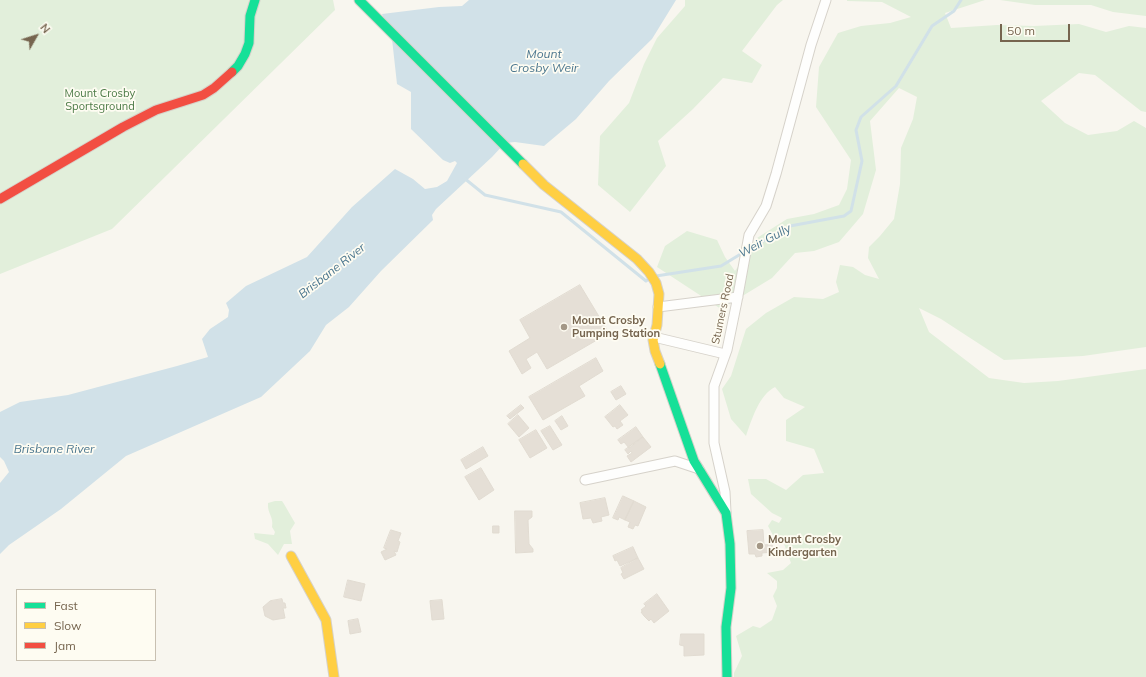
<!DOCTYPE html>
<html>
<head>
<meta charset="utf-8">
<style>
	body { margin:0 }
	#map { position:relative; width:1146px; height:677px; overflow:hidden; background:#f8f6ef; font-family:Mulish,sans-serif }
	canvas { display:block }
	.legend { position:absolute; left:16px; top:589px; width:140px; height:72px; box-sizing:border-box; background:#fefcf2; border:1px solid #c8c0b1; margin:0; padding:5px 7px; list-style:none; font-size:12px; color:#76654f }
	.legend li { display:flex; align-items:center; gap:8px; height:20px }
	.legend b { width:20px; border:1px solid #c8c0b1 }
	.north { position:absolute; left:16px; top:16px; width:40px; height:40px; -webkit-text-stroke:3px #fefcf2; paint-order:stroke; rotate:51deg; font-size:11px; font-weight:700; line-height:16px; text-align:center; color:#76654f }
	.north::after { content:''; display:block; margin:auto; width:14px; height:18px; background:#76654f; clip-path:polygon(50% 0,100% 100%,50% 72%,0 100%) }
	.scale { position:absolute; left:1000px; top:24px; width:70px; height:18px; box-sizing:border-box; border:2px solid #76654f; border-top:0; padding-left:5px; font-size:12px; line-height:14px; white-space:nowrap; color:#76654f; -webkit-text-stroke:3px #fefcf2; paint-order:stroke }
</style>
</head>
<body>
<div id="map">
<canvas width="1146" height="677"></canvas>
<ul class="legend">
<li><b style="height:5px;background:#16e098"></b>Fast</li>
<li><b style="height:5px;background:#ffcf43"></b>Slow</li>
<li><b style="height:5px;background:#f24e42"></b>Jam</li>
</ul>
<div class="north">N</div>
<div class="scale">50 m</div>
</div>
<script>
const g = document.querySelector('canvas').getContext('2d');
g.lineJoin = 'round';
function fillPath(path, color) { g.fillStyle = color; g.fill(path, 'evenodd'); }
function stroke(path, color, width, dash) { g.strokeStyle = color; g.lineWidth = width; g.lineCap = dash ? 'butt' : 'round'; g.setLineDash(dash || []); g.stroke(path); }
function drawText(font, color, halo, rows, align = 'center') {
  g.font = font + ' Mulish,sans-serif'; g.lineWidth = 3.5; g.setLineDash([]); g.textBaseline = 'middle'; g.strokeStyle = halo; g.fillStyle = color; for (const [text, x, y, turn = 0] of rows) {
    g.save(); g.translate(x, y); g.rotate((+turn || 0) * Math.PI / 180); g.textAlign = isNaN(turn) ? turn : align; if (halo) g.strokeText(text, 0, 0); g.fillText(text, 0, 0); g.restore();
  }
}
const green = new Path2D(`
	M0,0H333L335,10L112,229L0,274Z
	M685,0H783L777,5L742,51L762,65L752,83L723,78L693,109L658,141L666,166L630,212L598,185L600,136L629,103L644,64L657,38L685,6Z
	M847,0H985L945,13L951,28L997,25L1034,26L1079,24L1106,32L1129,26L1146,28V112L1141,111L1095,75L1079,73L1041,101L1065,123L1088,135L1117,131L1134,121L1146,128V347L1083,356L1004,360L941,319L919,308L929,332L989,378L1024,383L1058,381L1146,369V677H734V673L742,656L736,636L753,626L760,628L772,620L777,606L773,596L777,588V581L767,573L783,570L791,563L783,541L774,537L768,526L772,520L779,523L782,518L772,513L751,494L748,479H766L786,490L803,475L824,473L814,449L786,441V420L805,407L784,398L775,387C759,395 752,419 746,436L731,419L722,389L731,376L746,329L766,313L794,297L823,299L839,292L836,282L840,265L853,267L865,275L879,279L868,258L869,247L880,236L894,219L900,184L901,148L913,119L917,97L899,88L870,121L876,170L863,214L839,242L814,251L795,253L772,278L721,309L657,267L665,246L687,231L717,240L725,257L735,271L757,238L787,219L814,214L839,205L847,189L851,160L816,107L819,67L838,33L861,26L890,23L911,17L882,2L847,1Z
	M1000,0H1146V16L1113,12L1091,5H1035Z
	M275,501H282L284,504L295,523L290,531L292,544H284L278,555L268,544L255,539L254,533L274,535L275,532L272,527C274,516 267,514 268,503Z`);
const water = new Path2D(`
	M469,0H676L652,39L609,81L576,119L544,146L515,142L505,143L492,157L436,209L432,215L433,220L381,271L349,307L326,325L310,351L261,397L126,456L61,509L9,545L0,554V483L9,472L4,461L0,457V412L20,402L68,395L177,366L208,357L202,339L210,329L228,317L229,310L226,303L246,286L307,257L352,207L395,169L413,179L425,189L437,187L447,181L457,163L455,161L450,163L443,160L411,129V92L397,84L392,39L382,14L439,7L462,6Z`);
const stream = new Path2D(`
	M464,178L485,195L561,212L646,281L649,279
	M749,249L790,226L844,216L851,211L862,161L856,130L861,117L896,86L932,26L954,11L961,0
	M656,276L721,266L744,252`);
const building = new Path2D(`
	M580,285L609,333L547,369L537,352L526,359L531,368L522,374L509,351L530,338L520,320Z
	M596,358L603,371L579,386L585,396L543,420L529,397Z
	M621,386L626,394L616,400L611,392Z
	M521,405L524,408L510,419L507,416Z
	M620,405L628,415L620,421L623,425L617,429L615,426L613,427L605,417Z
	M518,415L529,428L519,437L508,424Z
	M562,416L568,426L561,430L555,421Z
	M550,426L562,445L553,450L541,431Z
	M636,427L643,437L629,448L624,442L621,444L618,440Z
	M536,430L547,448L530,458L519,440Z
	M643,437L651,447L631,462L627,456L632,453L631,451L628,454L625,450Z
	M483,447L488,456L466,469L461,460Z
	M481,468L494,490L479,500L465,477Z
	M623,496L634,501L625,520L619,517L618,520L613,518Z
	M605,498L609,515L601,517L602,521L593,523L591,518L583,519L580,503Z
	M634,501L646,507L638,526L635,525L633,529L628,527L630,522L625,520Z
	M515,511H532V517L528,520L529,544L533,549V552L516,553Z
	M493,526H499V533H493Z
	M391,530L401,533L398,541L400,542L397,552L394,551L396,555L385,560L381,552L387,549L384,548Z
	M763,530L764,545L772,544L773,552L762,553V556L756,557L755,554H749L747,531Z
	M633,547L638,558L620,566L617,560L615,561L613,556Z
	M638,558L644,569L624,579L621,574L623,573L621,568Z
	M348,580L365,584L361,601L344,597Z
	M657,594L669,611L654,623L651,619L649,621L644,616L641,612L643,611L641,610L646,606L644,604Z
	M282,599L283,603H285L286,608H283L285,618L273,620L265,616L263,607L270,601Z
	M442,600L444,619L432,620L430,601Z
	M358,619L361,632L350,634L348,621Z
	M681,634H704V655L684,656V646L680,645Z`);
const street = new Path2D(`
	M658,307L738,297
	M654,337L725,354
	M585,480L675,461L699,469
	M726,512L725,492L714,443V386L727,350L737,301L749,235L766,206L776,174L811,45L826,0`);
const fast = new Path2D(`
	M359,0L523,164
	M232,72L238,66L245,54L249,43L250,16L255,0
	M660,364L694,461L726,513L730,544L731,588L726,627L727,677`);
const slow = new Path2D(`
	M523,164L544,185L637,259L649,272L656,283L659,294L657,325L653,340L655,351L660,364
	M291,556L326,620L334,677`);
const jam = new Path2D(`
	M0,199L123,127L156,110L203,95L214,88L232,72`);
const markers = [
	[564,327,4,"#a49887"],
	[760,546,4,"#a49887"]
];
const parkNames = [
	["Mount Crosby",100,94],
	["Sportsground",100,107]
];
const streetNames = [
	["Stumers Road",723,309,-78]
];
const poiNames = [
	["Mount Crosby",572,321],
	["Pumping Station",572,334],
	["Mount Crosby",768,540],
	["Kindergarten",768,553]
];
const waterNames = [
	["Mount",544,54],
	["Crosby Weir",544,68],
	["Weir Gully",765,241,-28],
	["Brisbane River",332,271,-38],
	["Brisbane River",54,449]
];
fillPath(green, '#e2efdb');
fillPath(water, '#d1e1e8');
stroke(stream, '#d1e1e8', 3);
fillPath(building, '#e5dfd6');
stroke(building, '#e1dbd1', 1);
stroke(street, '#d6d2ca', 11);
stroke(fast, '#d6d2ca', 11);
stroke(slow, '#d6d2ca', 11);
stroke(jam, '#d6d2ca', 11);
stroke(street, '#fefefd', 9);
stroke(fast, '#16e098', 9);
stroke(slow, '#ffcf43', 9);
stroke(jam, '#f24e42', 9);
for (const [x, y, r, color] of markers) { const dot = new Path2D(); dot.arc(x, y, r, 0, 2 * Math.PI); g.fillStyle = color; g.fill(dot); stroke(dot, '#fefcf2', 1.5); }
drawText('11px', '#4c7b47', '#fefcf2', parkNames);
drawText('11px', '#76654f', '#fefcf2', streetNames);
drawText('bold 11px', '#76654f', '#fefcf2', poiNames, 'left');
drawText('italic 12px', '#4c778f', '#fefcf2', waterNames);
</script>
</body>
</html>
